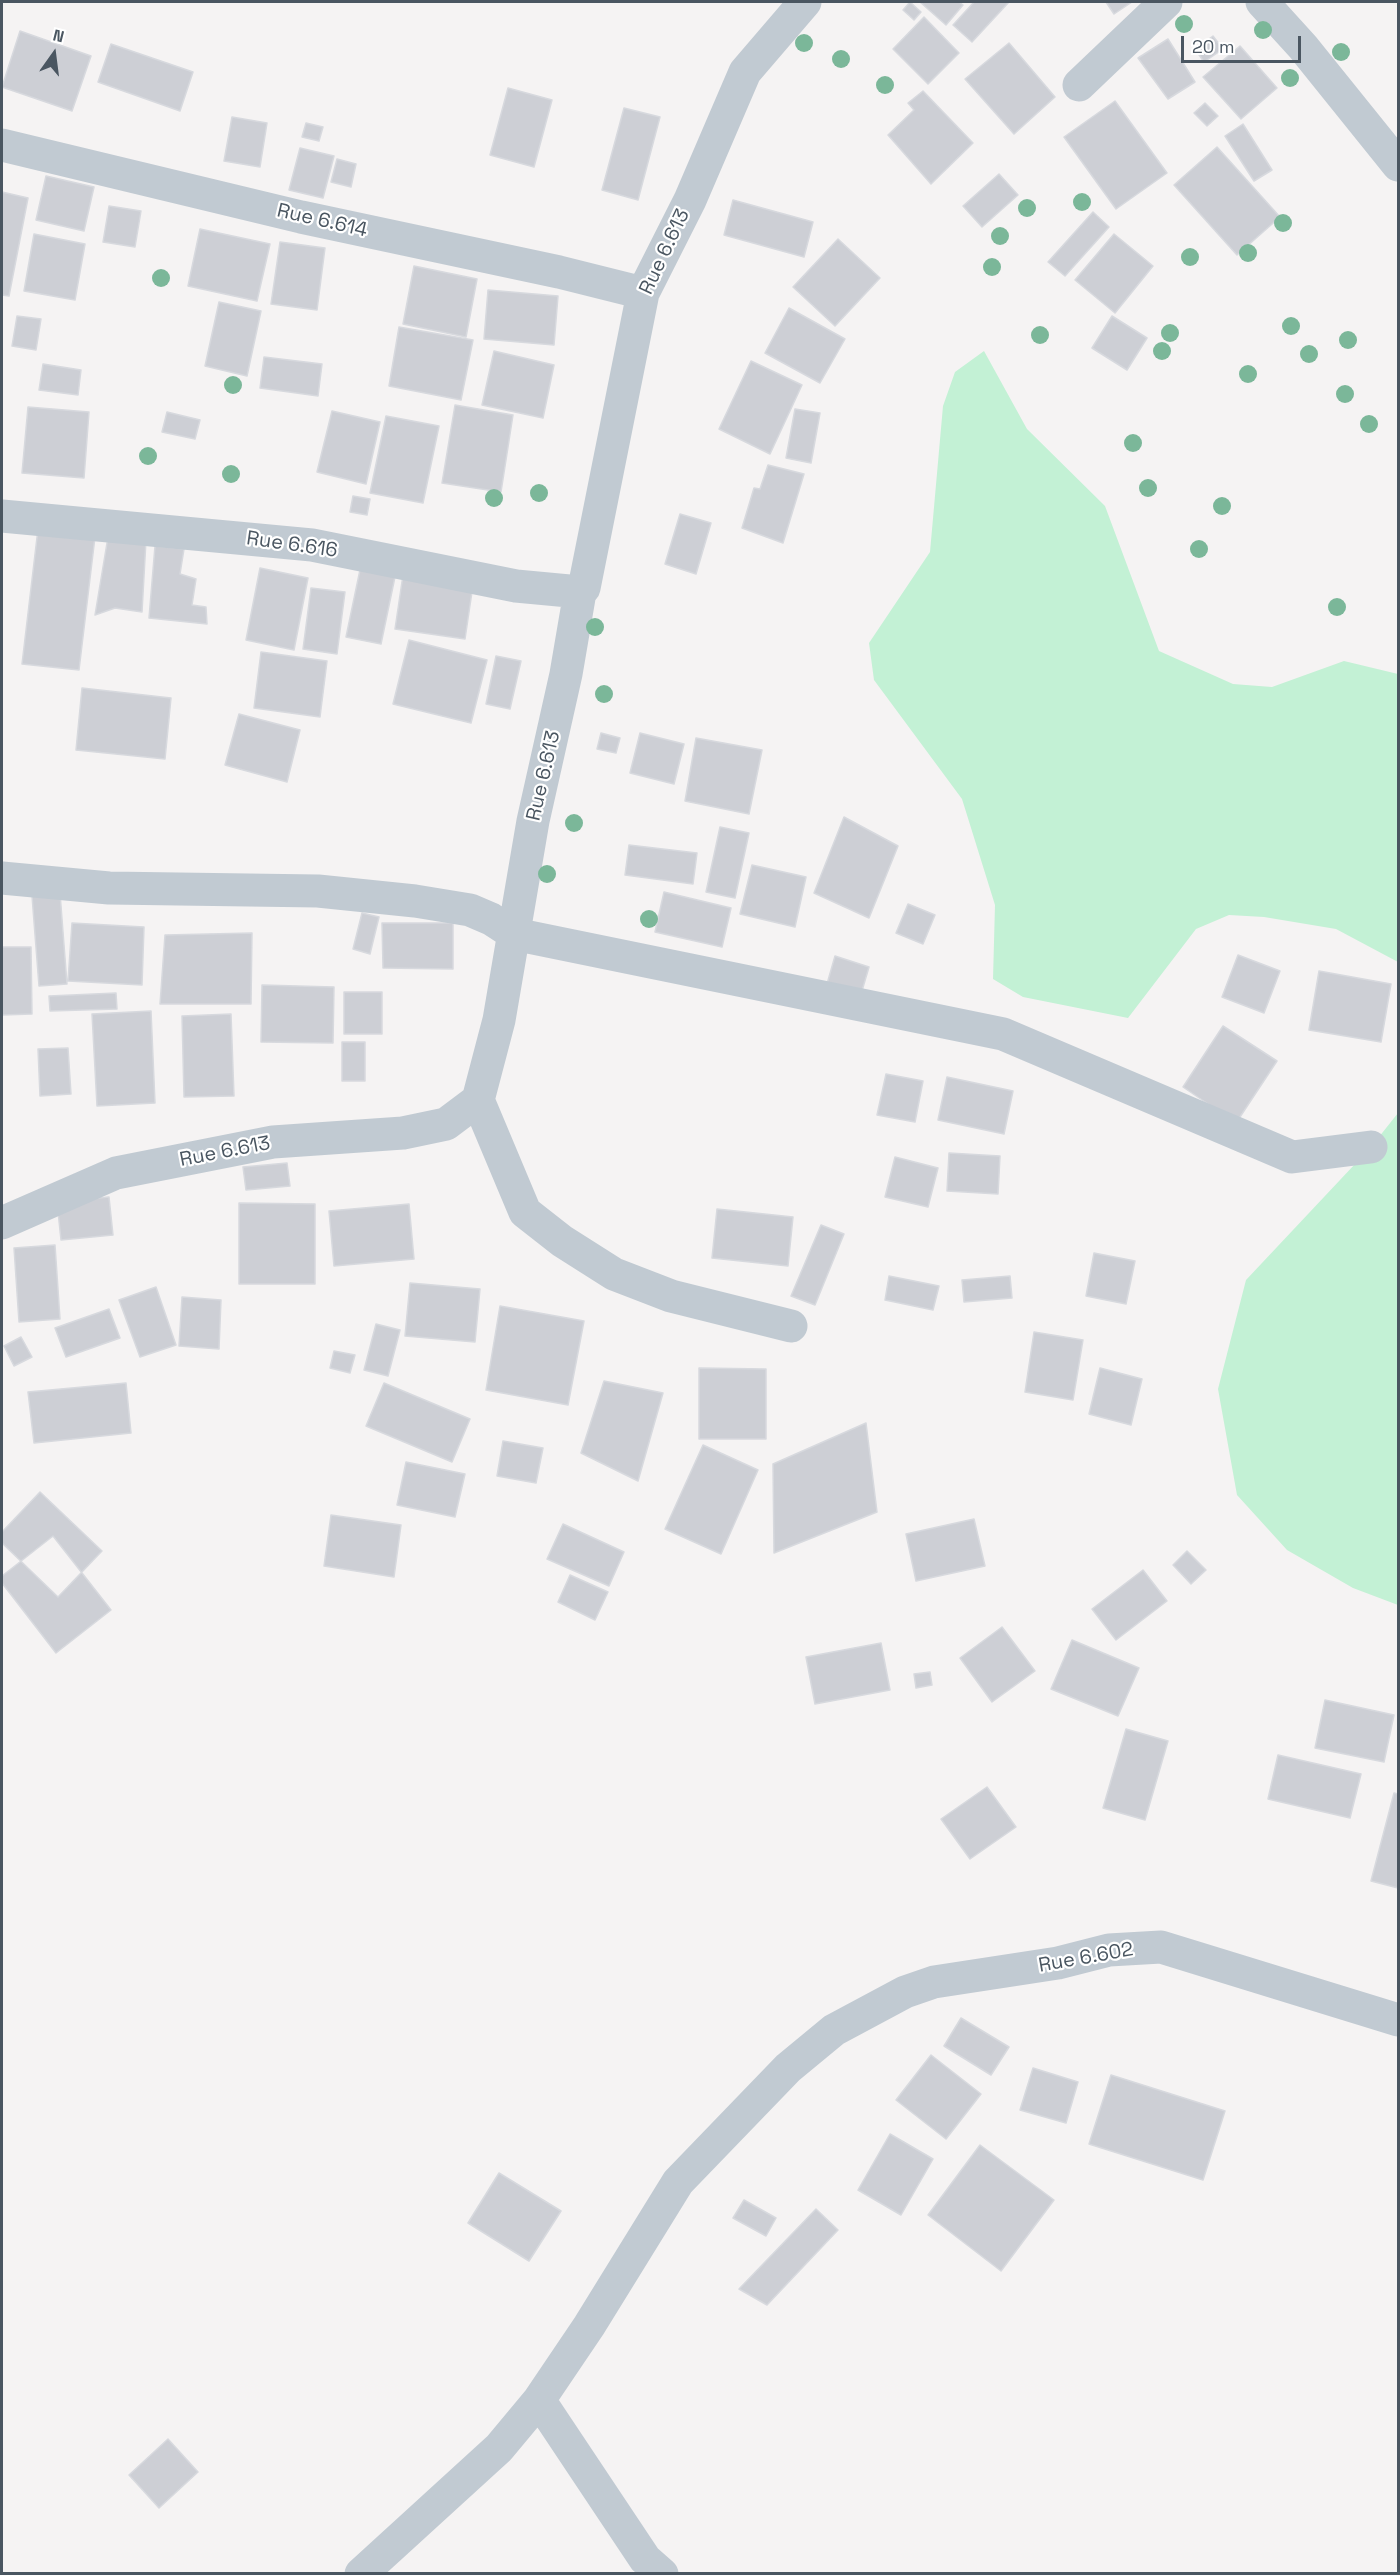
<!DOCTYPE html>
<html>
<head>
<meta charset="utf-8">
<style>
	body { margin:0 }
	#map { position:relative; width:1400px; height:2575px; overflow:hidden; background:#f5f3f3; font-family:"Space Grotesk",sans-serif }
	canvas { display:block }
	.frame { position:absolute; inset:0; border:3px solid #4a5661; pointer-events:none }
	.north { position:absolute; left:24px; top:24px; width:60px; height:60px; -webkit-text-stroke:4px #fff; paint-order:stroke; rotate:14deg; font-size:16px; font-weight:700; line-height:24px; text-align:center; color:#4a5661 }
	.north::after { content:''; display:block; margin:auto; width:21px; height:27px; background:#4a5661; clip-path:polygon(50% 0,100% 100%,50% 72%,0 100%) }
	.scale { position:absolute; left:1181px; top:36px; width:120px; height:27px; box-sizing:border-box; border:3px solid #4a5661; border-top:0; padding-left:8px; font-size:18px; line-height:21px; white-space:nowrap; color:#4a5661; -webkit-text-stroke:4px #fff; paint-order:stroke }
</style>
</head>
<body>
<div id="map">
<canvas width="1400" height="2575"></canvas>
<div class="frame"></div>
<div class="north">N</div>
<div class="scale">20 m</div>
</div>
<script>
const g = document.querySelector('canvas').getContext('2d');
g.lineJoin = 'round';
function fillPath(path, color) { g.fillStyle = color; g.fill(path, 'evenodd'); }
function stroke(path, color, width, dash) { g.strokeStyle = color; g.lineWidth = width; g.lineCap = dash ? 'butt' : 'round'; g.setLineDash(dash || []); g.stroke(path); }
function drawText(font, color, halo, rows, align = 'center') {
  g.font = font + ' "Space Grotesk",sans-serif'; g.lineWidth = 4.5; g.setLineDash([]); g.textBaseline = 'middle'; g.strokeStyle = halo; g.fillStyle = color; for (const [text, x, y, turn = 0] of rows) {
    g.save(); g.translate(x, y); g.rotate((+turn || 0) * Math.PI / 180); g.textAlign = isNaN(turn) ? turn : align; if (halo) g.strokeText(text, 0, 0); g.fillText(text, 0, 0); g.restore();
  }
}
const green = new Path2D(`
	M984,351L1027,429L1105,506L1159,651L1233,684L1272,687L1344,661L1398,674V962L1336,929L1264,917L1229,915L1196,929L1128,1018L1023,997L993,979L995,905L962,799L874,680L869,643L930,552L943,406L955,372Z
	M1398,1113V1605L1353,1588L1287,1550L1237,1495L1218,1389L1246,1280L1371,1147Z`);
const building = new Path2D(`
	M910,2L921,12L914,20L903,10Z
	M920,2H959L963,5L946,25Z
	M974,2H1009L972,42L953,25Z
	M1106,2H1132L1114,14Z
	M924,17L959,53L928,84L893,49Z
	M20,31L91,56L72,111L2,87Z
	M1213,36L1223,49L1204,62L1195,49Z
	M1168,39L1195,82L1168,99L1138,58Z
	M1009,43L1055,97L1014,134L965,79Z
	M111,44L193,72L180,111L98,82Z
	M1240,46L1277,88L1241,119L1203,77Z
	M508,88L552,100L534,167L490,155Z
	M923,91L973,143L931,184L888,135L914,110L908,103Z
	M1115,101L1167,173L1116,209L1064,137Z
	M1205,103L1218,116L1207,126L1194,113Z
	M624,108L660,117L638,200L602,190Z
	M232,117L267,123L260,167L224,161Z
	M306,123L323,127L319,141L302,137Z
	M1243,124L1272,170L1254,181L1225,136Z
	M1217,147L1280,217L1237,255L1174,185Z
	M300,148L334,156L323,198L289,190Z
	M337,159L356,164L351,187L331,182Z
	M999,174L1018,195L982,227L963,206Z
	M46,176L94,187L84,231L36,220Z
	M2,192L28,198L9,296L2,295Z
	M733,200L813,222L804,257L724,235Z
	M109,206L141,211L135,247L103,242Z
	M1093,212L1109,227L1065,276L1048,262Z
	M200,229L270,244L257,301L188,286Z
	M34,234L85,244L75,300L24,291Z
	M1114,234L1153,266L1115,313L1075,280Z
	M838,239L880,278L835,326L793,287Z
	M280,242L325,248L317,310L271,304Z
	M414,266L477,279L466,337L403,324Z
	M488,290L558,296L554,345L484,339Z
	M219,302L261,311L247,376L205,366Z
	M789,308L845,339L820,383L765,353Z
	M17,316L41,319L36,350L12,346Z
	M1112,316L1147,338L1127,370L1092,348Z
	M399,327L473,340L461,400L389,386Z
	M494,351L554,365L543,418L482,405Z
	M264,357L322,364L318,396L260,388Z
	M751,361L802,385L770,454L719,429Z
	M43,364L81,370L78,395L39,390Z
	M455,405L513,415L501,492L442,483Z
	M28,407L89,412L84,478L22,473Z
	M795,409L820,413L811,463L786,458Z
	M332,411L380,422L366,484L317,472Z
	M167,412L200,420L195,439L162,432Z
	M386,416L439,426L423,503L370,493Z
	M768,465L804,474L783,543L742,528L754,488L760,489Z
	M353,496L370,499L367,515L350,512Z
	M680,514L711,523L696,574L665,564Z
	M38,529L95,537L79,670L22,664Z
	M108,537L146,540L142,612L115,608L95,615Z
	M155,546L184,549L180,574L196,579L192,605L206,607L207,624L149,618Z
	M361,565L396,572L381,644L346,637Z
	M260,568L308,578L294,650L246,640Z
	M403,575L473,585L465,639L395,629Z
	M311,588L345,592L337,654L303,649Z
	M409,640L487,660L471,723L393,704Z
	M261,652L327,661L320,717L254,708Z
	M496,656L521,661L510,709L486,704Z
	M82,688L171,698L165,759L76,750Z
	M239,714L300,730L287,782L225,765Z
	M601,733L620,738L616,753L597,749Z
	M640,733L684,744L674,784L630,773Z
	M696,738L762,750L749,814L685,801Z
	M844,817L898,846L869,918L814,893Z
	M720,827L749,833L735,898L706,892Z
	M629,845L697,853L693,884L625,875Z
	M752,865L806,877L795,927L740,914Z
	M664,892L731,908L722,947L655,932Z
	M60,893L67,984L39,986L32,896Z
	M908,904L935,915L923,944L896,933Z
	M362,913L379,917L370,954L353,949Z
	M72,923L144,927L142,985L68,981Z
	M382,923H453V969L383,968Z
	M252,933L251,1004H160L165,935Z
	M2,947H31L32,1014L2,1015Z
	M1238,955L1280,971L1264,1013L1222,997Z
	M835,956L869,967L859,1001L825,991Z
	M1319,971L1391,984L1381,1042L1309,1030Z
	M262,985L334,987L333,1043L261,1042Z
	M344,992H382V1034H344Z
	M116,993L117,1009L50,1011L49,996Z
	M151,1011L155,1103L97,1106L92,1014Z
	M231,1014L234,1096L184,1097L182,1016Z
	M1223,1026L1277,1061L1236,1123L1183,1087Z
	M342,1042H365V1081H342Z
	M68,1048L71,1094L40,1096L38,1049Z
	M886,1074L923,1081L915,1122L877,1115Z
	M947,1077L1013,1091L1004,1134L938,1120Z
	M949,1153L1000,1156L998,1194L947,1191Z
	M895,1157L938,1168L928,1207L885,1197Z
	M287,1163L290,1186L246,1190L243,1167Z
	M109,1197L113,1235L61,1240L57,1202Z
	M239,1203L315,1204V1284H239Z
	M409,1204L414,1259L334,1266L329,1211Z
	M717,1209L793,1217L788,1266L712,1258Z
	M821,1225L844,1234L815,1305L791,1296Z
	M55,1245L60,1319L19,1322L14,1248Z
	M1094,1253L1135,1261L1126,1304L1086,1296Z
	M889,1276L939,1286L933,1310L885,1300Z
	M1010,1276L1012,1298L964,1302L962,1280Z
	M410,1283L480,1289L475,1342L405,1336Z
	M156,1287L176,1345L140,1357L119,1300Z
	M182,1297L221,1300L219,1349L179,1346Z
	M500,1306L584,1321L568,1405L486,1390Z
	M109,1309L120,1338L66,1357L55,1328Z
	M376,1324L400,1330L388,1376L364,1370Z
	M1034,1332L1083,1340L1073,1400L1025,1392Z
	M21,1337L32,1357L14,1366L4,1346Z
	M334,1351L355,1355L350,1373L330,1368Z
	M699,1368L766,1369V1439H699Z
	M1100,1368L1142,1379L1131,1425L1089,1414Z
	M604,1381L663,1393L638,1481L581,1453Z
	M126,1383L131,1433L34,1443L28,1392Z
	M384,1383L470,1419L452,1462L366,1426Z
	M866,1423L877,1512L774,1553L773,1464Z
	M503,1441L543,1448L536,1483L497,1476Z
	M703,1445L758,1470L721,1554L665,1529Z
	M406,1462L465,1474L455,1517L397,1505Z
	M40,1492L102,1551L58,1597L2,1543V1532Z
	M331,1515L401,1525L394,1577L324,1566Z
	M974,1519L985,1566L916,1581L906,1534Z
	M563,1524L624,1552L609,1586L547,1559Z
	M53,1536L111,1610L56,1653L2,1583V1576Z
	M1187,1551L1206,1570L1191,1584L1173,1565Z
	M1143,1570L1167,1601L1116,1640L1092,1609Z
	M570,1575L608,1592L595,1620L558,1602Z
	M1002,1627L1035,1671L992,1702L960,1658Z
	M1072,1640L1139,1668L1118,1716L1051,1689Z
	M881,1643L890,1690L815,1704L806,1657Z
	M930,1672L932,1685L916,1688L914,1674Z
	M1325,1700L1394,1715L1384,1762L1315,1748Z
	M1126,1729L1168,1741L1145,1820L1103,1808Z
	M1278,1755L1361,1774L1350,1818L1268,1799Z
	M987,1787L1016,1827L970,1859L941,1819Z
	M1394,1793L1398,1794V1888L1371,1881Z
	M961,2018L1009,2047L991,2075L944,2046Z
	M931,2055L981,2094L946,2139L896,2100Z
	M1033,2068L1078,2082L1066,2123L1020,2110Z
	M1111,2075L1225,2111L1203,2180L1089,2144Z
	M890,2134L933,2159L901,2215L858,2190Z
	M980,2145L1054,2200L1001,2271L928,2215Z
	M499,2173L561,2211L529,2261L468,2223Z
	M744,2200L776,2218L766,2236L733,2218Z
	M816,2209L838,2230L767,2305L739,2289Z
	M168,2439L198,2472L159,2508L129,2475Z`);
const minor = new Path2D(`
	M1262,2L1303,47L1398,165
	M1079,85L1166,2
	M2,145L301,217L559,272L643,293
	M2,516L312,545L516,586L580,592
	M2,878L109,888L318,891L415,901L470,910L491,919L514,934L1003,1034L1292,1157L1371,1147
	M478,1100L525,1212L562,1241L614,1274L671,1296L791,1326
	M2,1223L116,1173L273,1142L403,1133L446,1124L478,1100L499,1020L533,821L566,674L580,592L584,588L643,293L690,200L745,72L805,2
	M539,2400L645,2559L662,2574
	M361,2574L499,2448L539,2400L589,2326L678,2182L788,2068L834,2030L905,1992L934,1982L1058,1963L1109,1950L1161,1947L1398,2020`);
const trees = [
	[1184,24],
	[1263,30],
	[804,43],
	[1341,52],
	[841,59],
	[1290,78],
	[885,85],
	[1082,202],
	[1027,208],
	[1283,223],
	[1000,236],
	[1248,253],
	[1190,257],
	[992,267],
	[161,278],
	[1291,326],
	[1170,333],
	[1040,335],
	[1348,340],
	[1162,351],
	[1309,354],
	[1248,374],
	[233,385],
	[1345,394],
	[1369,424],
	[1133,443],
	[148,456],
	[231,474],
	[1148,488],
	[539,493],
	[494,498],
	[1222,506],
	[1199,549],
	[1337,607],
	[595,627],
	[604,694],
	[574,823],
	[547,874],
	[649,919]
];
const streetNames = [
	["Rue 6.614",322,221,13],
	["Rue 6.613",665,252,-65],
	["Rue 6.616",292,545,8],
	["Rue 6.613",544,776,-77],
	["Rue 6.613",225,1152,-11],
	["Rue 6.602",1086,1958,-10]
];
fillPath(green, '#c3f1d5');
fillPath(building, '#cdcfd5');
stroke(building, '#d7d9de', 1.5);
stroke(minor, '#c1cad2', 33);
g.fillStyle = '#7bb799';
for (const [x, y] of trees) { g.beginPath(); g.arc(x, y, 9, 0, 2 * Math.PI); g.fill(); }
drawText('20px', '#4a5661', '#fff', streetNames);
</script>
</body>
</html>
